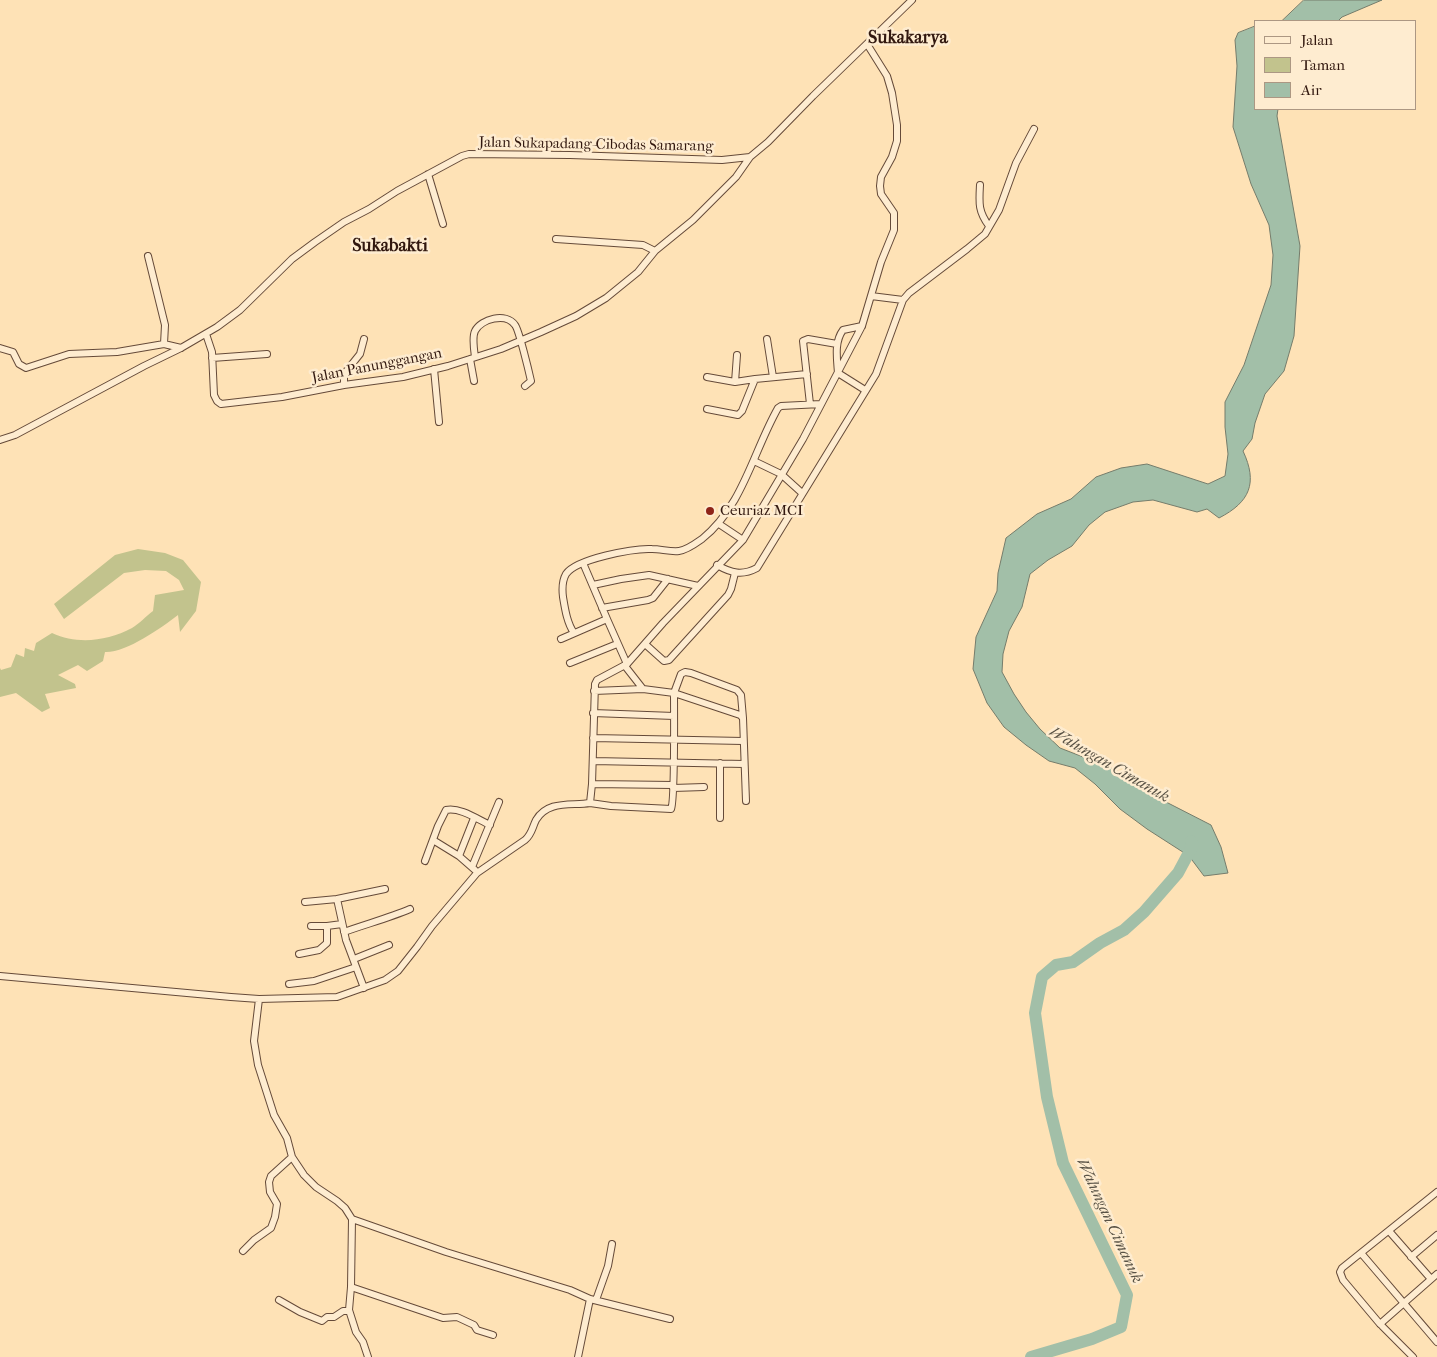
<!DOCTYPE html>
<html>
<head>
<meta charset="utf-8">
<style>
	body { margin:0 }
	#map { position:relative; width:1437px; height:1357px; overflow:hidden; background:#fee2b6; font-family:"IM FELL French Canon",serif }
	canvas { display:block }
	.legend { position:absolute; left:1254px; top:20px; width:162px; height:90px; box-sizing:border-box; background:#feecd0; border:1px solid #ac9783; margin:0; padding:6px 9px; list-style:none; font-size:15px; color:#32180f }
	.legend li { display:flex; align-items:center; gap:10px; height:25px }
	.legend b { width:25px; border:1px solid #ac9783 }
</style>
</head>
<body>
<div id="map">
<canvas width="1437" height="1357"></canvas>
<ul class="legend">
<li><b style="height:6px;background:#feecd0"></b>Jalan</li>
<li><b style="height:14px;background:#c2c38d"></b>Taman</li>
<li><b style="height:14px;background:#a2bfa8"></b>Air</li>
</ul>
</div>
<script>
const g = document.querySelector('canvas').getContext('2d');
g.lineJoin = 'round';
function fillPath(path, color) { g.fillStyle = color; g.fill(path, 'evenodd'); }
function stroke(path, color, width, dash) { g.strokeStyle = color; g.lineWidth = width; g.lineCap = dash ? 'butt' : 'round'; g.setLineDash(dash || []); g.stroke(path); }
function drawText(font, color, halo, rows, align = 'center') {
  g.font = font + ' "IM FELL French Canon",serif'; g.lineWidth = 5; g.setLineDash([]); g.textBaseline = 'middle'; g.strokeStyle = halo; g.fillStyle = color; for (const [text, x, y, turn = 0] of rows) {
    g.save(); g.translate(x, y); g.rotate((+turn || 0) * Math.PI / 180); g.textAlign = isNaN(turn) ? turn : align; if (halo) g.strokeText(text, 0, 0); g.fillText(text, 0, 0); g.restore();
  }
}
const green = new Path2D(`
	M138,549L165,553L183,560L201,582L196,611L180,632L178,615C161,628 126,653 105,652L103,661L87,671L78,665L58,675L75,684L76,688L45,694L50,708L42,712L16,693L0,697V668L1,670L11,667L16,654L24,657L25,648L34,651L36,643L52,633C78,645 107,641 132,628C139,624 146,616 153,611L155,595L184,590L179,580L166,571L145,570L124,573L64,619L54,604L115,555Z`);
const water = new Path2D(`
	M1304,0H1382L1342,17L1338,21H1282Z
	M1256,26V109H1278L1277,116L1300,246L1294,336L1284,371L1265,394L1255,423L1252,439L1243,451C1258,483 1250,502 1219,518L1207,509L1197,512L1153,500L1133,502L1105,512L1089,525L1072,546L1048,560L1030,574L1022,607L1009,631L1003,654L1002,672L1014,694L1026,712L1040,729L1060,748L1114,769L1168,803L1211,825L1221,847L1228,873L1204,876L1189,856L1147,829L1120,809L1095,784L1075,768L1049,761L1026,745L1004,727L987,703L973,669L976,637L997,591L998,573L1006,538L1037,514L1071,499L1096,477L1121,468L1147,464L1208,484L1225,476L1228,454L1225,427V402L1244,365L1271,285L1273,255L1269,225L1251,184L1233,127L1237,66L1235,40L1238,33Z`);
const river = new Path2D(`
	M1031,1357L1092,1339L1121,1327L1127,1295L1063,1163L1047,1097L1035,1013L1042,977L1056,965L1073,962L1100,943L1124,930L1144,912L1178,873L1193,845L1191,841`);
const minor = new Path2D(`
	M428,174L443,224
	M980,185C979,203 978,211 989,226
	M556,239L643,245L655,251
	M148,256L165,325L164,344
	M871,296L903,300
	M862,326L843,330C834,342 837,359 838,373L865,390
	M206,334L212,352L214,395L217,401L221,404L282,397L344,385L403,377L448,366L501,349L541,332L576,316L606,298L638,272L655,251L693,220L736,177L750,157
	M767,339L773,377
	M0,348L13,352L19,364L26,368L69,354L117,352L164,344L181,348
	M475,357C474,350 472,337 475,331C481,319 506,312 515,325C519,330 529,372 531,381L525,386
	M212,358L267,354
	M470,359L474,381
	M434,369L439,422
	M707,377L735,382L755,379
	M735,382L737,355
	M344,385V374L360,354L364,339
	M810,404L803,341L808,339L837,344
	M707,409L738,415L742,411L755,379L807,374
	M0,440L15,435L144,366L181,348L217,327L240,310L292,259L315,242L344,222L369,209L397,191L462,156L469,154L570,155L722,160L750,157L768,142L813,96L912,0
	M754,461L781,474L802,493
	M719,524L743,540
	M583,563L607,619
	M717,565C731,573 742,576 757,568L876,374L903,300L909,293L967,249L985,234L999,210L1016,163L1034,129
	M593,585L621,579L649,575L698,586
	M602,608L648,600L653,598L668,579
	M574,633C567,623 565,609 563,597C562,589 562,581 566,574C576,559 634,548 652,549C661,549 670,552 679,551C687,550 695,544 702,539C743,506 753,452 778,408L781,406L821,404
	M561,639L607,619L627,664
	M645,644L664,661L669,660L728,595L731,589L735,573
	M570,663L617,644
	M625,666L643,689
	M593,713L674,716
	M743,718L741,695L737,690L691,673L685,672L681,674L674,693L740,715L743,718L746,801
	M593,738L743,741
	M593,761L744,764
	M592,784L673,785
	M673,788L704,787
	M590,803L611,806L671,809C675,802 674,708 674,693L643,689L594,691
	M720,818V763
	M433,840L459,856L475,870
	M459,856L474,818
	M425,861L438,826L446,810C460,807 477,819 490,825
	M472,867L499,802
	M337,899L346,940L364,988
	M305,902L337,899L385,889
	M311,926H327
	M344,932C366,924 389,918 410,909
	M299,954L319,950L327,943V926L342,924
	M354,959L389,945
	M0,976L231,997L259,999L337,997L385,980L398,971L417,947L432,926L477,873L525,840C532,834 532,828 536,820C548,800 571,806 590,803L592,784L595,684L597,680L627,664L663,623L743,540L803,439L862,326L881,262L894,230V213L881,194L880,186L881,177L892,157L897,141V125L892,93L887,76L867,44
	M289,984L314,981L356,967
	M259,999L254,1041L258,1065L274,1115L287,1138L292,1157L304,1175L316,1187L337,1201L345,1208L352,1219L351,1287L349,1310L356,1332L363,1342L368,1357
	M352,1219L446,1252L570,1290L590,1299L670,1319
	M1389,1231L1431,1279
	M243,1251L254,1240L271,1228L275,1217L277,1204L270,1192L269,1182L271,1176L292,1157
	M1361,1253L1437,1342
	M1411,1257L1437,1235
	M351,1287L443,1318L457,1317L474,1325L477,1330L493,1335
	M279,1300L300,1312L322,1321L327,1317H334L343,1311H349
	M596,1300L608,1266L612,1244
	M1380,1324L1437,1274
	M578,1357L590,1299
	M1413,1357L1380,1324L1343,1280L1340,1272L1342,1268L1437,1192`);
const markers = [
	[710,511,5,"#8f2418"]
];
const streetNames = [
	["Jalan Sukapadang-Cibodas Samarang",596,145,1],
	["Jalan Panunggangan",377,366,-11]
];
const poiNames = [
	["Ceuriaz MCI",720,511]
];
const waterNames = [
	["Walungan Cimanuk",1109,765,30],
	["Walungan Cimanuk",1109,1221,65]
];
const quarterNames = [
	["Sukakarya",908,39],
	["Sukabakti",390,247]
];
fillPath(green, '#c2c38d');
fillPath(water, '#a2bfa8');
stroke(water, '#757c6b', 1);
stroke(river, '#a2bfa8', 12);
stroke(minor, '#654a39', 8);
stroke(minor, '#feecd0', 6);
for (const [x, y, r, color] of markers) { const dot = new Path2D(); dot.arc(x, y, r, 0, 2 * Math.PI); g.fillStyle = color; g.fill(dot); stroke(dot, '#feecd0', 2); }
drawText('15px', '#32180f', '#feecd0', streetNames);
drawText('15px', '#32180f', '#feecd0', poiNames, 'left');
drawText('italic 16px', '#595245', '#feecd0', waterNames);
drawText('bold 18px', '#32180f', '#feecd0', quarterNames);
</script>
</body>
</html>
